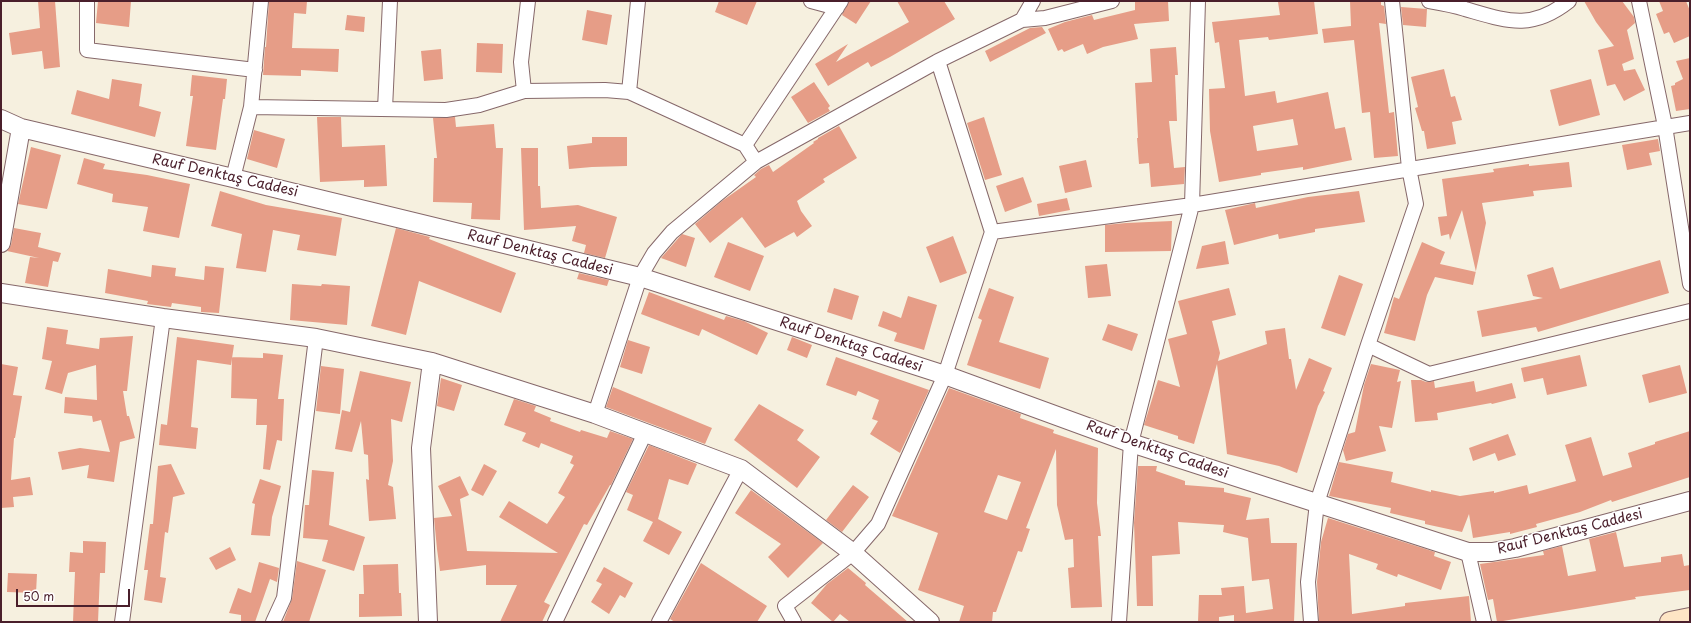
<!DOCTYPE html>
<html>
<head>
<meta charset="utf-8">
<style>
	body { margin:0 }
	#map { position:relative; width:1691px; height:623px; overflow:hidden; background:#f6f0df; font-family:"Playpen Sans",sans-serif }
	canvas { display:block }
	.frame { position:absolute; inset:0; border:2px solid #4a1f2b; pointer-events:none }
	.scale { position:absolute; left:16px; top:589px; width:114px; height:18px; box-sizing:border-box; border:2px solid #4a1f2b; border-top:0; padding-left:5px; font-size:12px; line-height:14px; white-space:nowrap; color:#4a1f2b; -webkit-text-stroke:3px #fff; paint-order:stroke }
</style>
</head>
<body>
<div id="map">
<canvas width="1691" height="623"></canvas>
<div class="frame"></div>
<div class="scale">50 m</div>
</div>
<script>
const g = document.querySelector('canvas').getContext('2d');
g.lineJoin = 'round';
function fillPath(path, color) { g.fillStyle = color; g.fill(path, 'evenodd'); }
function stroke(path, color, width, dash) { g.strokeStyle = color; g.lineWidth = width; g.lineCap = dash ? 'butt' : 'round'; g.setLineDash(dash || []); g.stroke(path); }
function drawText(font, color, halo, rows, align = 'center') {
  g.font = font + ' "Playpen Sans",sans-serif'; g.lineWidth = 3; g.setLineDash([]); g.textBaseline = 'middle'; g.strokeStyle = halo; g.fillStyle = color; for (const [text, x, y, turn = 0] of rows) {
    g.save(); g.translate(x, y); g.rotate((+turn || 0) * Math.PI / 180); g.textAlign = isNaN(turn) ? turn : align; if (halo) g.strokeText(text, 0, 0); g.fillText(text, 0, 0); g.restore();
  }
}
const building = new Path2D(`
	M38,1H55L60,67L44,69L42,51L12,55L9,33L40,28Z
	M98,1H131L129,27L96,23Z
	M269,1H307L306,14L294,13L292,48L339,49L338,72L301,70V76L263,75L265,47H266Z
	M719,1H757L747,25L715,12Z
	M849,1H871L856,24L842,15Z
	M897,1H944L955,19L890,57L871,67L868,62L828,86L815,64L848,44L836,62L909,22Z
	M1168,1L1169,21L1134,24L1138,39L1103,47L1087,54L1083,44L1064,52L1062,49L1058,51L1048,29L1065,22L1092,15L1094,20L1135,10V2Z
	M1290,1H1314L1318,34L1269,40L1268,37L1239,40L1245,96L1275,91L1277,103L1328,92L1335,129L1345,127L1352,160L1303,170V167L1261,173V175L1219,182L1210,131L1209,89L1225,88L1219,42L1215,43L1212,22L1280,15L1278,2ZM1293,119L1298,145L1257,151L1253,126Z
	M1350,1H1381V5L1384,6L1386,24L1379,23L1389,113L1394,112L1398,156L1374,158L1370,112L1362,113L1354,40L1324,43L1322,29L1351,26Z
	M1584,1H1622L1634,17L1635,23L1627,30L1634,59L1622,64L1624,71L1635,69L1645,90L1624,101L1615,84L1607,86L1598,50L1614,46L1596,22Z
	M1659,1H1686L1690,11V36L1674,43L1669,32L1664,34L1656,14L1663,11Z
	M1401,7L1427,9L1426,27L1403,25Z
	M587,10L612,15L607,45L582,40Z
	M347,15L365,17L364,32L345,30Z
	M1042,27L1046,33L990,62L985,51L1030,28Z
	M477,43L503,44L502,73L476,72Z
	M1176,47L1178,75H1175L1177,121H1169L1174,168L1185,167L1184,184L1151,187L1149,163L1139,164L1137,138H1138L1135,83L1152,82L1150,49Z
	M441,49L443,79L424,81L421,51Z
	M1690,58V109L1676,111L1671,86L1675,85V83L1683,79L1676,61Z
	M1444,69L1451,97L1455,96L1462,120L1452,122L1456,144L1427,149L1424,131H1422L1415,108L1418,107L1411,77Z
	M192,75L227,79L225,99H223L216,150L186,146L193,96H190Z
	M112,79L142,84L139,106L161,112L155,137L71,114L77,90L109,99Z
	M1591,79L1600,115L1559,126L1550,90Z
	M814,82L830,106L828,108L830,111L808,123L791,97Z
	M317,117H341L342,147L385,145L387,186L364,187V180L320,182Z
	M455,117L456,127L494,124L496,148H503L500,220L471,219L472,203L433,202L434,158H437L433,118Z
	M984,117L1002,175L985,180L967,123Z
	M839,126L857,158L823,179L825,182L797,201L801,211L812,226L797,237L794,232L765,248L742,217L710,243L695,224L722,201L756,177L754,175L761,169L769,165L773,172L814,143L813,142L818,139V138Z
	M254,130L285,139L277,168L247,159Z
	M592,137H627V166L592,167L569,169L567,146L592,143Z
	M1658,139L1660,151L1649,153L1652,165L1627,170L1622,145Z
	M31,147L61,155L47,209L18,204Z
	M521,148H538V186H540L541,208L578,205L617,217L605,258L584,253L586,245L572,241L576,226L524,230Z
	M84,158L105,164L103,169L147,175L190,184L179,238L143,231L148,207L112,202L113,194L77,184Z
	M1086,160L1092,187L1065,193L1059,166Z
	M1569,162L1572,187L1533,191L1534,196L1482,203L1486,223L1473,285L1435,277L1427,295L1415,341L1384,333L1394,297L1399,299L1422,242L1445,252L1440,264L1476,272L1462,210L1450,240L1449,234L1441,236L1438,217L1447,216L1442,179L1494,172L1493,169L1529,164V166Z
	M1023,177L1032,202L1005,212L996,186Z
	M220,191L266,205L342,218L336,256L297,250L300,235L273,230L266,272L236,268L242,234L211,226Z
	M1359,191L1365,222L1315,229V232L1279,239L1278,234L1234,245L1225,210L1255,203L1256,208L1308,197Z
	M1067,198L1070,210L1039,216L1037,204Z
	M1172,221L1171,251L1105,252V225L1126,223Z
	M14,228L41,233L38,247L61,253L58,262L53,261L48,287L25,283L30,257L39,258L7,251L11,245Z
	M396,228L430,237L429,239L516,273L501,313L419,281L406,335L371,326Z
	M682,234L695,238L686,267L661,258Z
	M953,236L967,273L940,283L926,247Z
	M1225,241L1229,264L1196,269L1202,246Z
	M728,242L764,256L750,291L714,277Z
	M1660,260L1669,293L1538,332L1536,327L1482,337L1477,311L1543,298L1533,296L1527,275L1553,267L1560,289Z
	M1107,264L1111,296L1088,298L1085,266Z
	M152,265L176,268L175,276L204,280L205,266L224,268L219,313L201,312V307L172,303L171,307L147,304L148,301L105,293L108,269L151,277Z
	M579,273L609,280L607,286L577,279Z
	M1339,275L1363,284L1345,336L1321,328Z
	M292,284L321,286L322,284L350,286L347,325L290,320Z
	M834,288L859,296L852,320L827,312Z
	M989,288L1014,297L999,342L1049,358L1040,389L967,365L982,320L978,318Z
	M1229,288L1236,315L1212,321L1220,353L1218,361L1267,344L1265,331L1285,328L1289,359H1291L1296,390L1309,358L1332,368L1323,391L1325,392L1318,406L1297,473L1279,466L1227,454L1217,364L1194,444L1178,439V436L1144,425L1158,380L1180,387L1168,339L1187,334L1178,301Z
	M649,292L724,320L726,316L744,321L768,333L757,355L702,329L699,336L641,314Z
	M908,296L937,305L924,350L894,341L897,333L878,326L883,311L901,318Z
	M1108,324L1138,334L1132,351L1102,340Z
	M47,327L68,330L66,344L99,349L100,338L133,336L127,391H123L127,416H129L135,438L120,442L114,482L87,478L89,465L62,470L58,452L80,448L110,452L101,420L93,422L92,416L64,413L65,397L97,400L96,365L68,373L62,394L45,389L52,361L42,359Z
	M177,337L234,345L231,365L197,360L191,427L198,428L196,449L159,445L161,424L167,425Z
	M792,337L812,345L807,358L787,350Z
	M628,340L650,347L642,374L620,367Z
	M263,353L283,355L278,399H284L282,441L277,440L270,470L263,469L267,425H256L257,399L231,398L232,357L263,358Z
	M1580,355L1587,386L1547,395L1543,378L1524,382L1521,368Z
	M836,357L929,390L900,453L870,434L878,421L872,419L879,400L858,391L856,396L826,385Z
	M1,364L18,367L13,395L22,396L15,438H14L11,480L30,477L33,495L13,497L14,507L1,508Z
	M1371,364L1400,370L1397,382L1401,381L1392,428L1379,426L1386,451L1346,461L1343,450L1348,434L1355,432L1364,385Z
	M1680,365L1687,393L1649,403L1642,375Z
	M321,366L344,369L340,414L316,411Z
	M360,371L411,382L402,422L391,419L393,461L388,485L393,487L396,519L369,521L366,479L369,480L368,455L364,454L361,421L352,452L335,449L342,410L350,412Z
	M441,378L462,385L454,411L437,406Z
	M1411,380H1421L1426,382L1434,381L1435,388L1474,381L1476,392L1512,383L1516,398L1492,404L1491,403L1437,413L1438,420L1415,422Z
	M613,387L712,428L705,444L606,407Z
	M949,388L1021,414L1020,418L1054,430L1053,433L1098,448L1097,503L1101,536H1098L1102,607L1071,608L1068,568L1074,567L1073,539L1065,540L1057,505L1056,449L1026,528L1030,529L1022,552L1018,551L996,612H993L992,622H959L964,606L918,590L938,533L892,516ZM998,475L1021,482L1007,520L984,512Z
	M514,399L536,406L534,411L551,418L550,421L580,432L581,430L607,438L610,431L633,439L611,485H610L587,525L584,524L544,602L550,605L542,622H500L517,585H486V565L440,571L437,549L434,518L452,516L438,486L460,476L469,495L460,499L467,551L558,553L499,517L509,501L547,524L565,497L558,493L574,465L570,463L573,456L541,443L539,448L522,441L526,433L504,425Z
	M759,404L804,430L797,440L820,457L797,488L734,440Z
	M1690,431V477L1612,502L1611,500L1580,512L1536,524L1537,527L1510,534V532L1473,538L1469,514L1462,532L1425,524V521L1390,513L1391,508L1329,496L1339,462L1393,472L1391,482L1431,492V490L1460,496L1494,491V493L1527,485L1529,494L1576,481L1565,445L1591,437L1603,476L1632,467L1628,453L1655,444V442Z
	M1508,434L1516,455L1498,461L1495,453L1473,461L1469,448Z
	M649,445L697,464L688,485L669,479L658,519L682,532L669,555L643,541L653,522L627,510L633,495L626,492Z
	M171,464L185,494L173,497L168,533L165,532L160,577L166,578L162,603L144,600L148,570H144L150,524H153L158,466Z
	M484,464L497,471L483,496L471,490Z
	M1138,466H1157L1156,471L1185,481V485L1224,488V492L1251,498L1246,520L1269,518L1271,543H1297L1294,622H1234V615L1219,617V622H1198L1199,595H1222L1221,588L1244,586L1246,613L1273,609L1269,579L1252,581L1248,538L1223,532L1224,525L1178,522L1180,554L1152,556L1153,606H1137L1134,523Z
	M312,470L334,472L329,525L365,537L354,571L322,561L328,540L303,538L305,505H309Z
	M260,479L281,486L272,517L270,536L251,535L255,504L252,503Z
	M853,485L869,497L842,532L826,520Z
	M751,490L823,543L788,578L768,557L781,544L735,513Z
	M1328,518L1435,552L1434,556L1451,562L1441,590L1398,574L1397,577L1376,569L1378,564L1349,554L1352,614L1405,606V603L1469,596L1471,622H1319L1317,582L1321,542Z
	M1616,532L1624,567L1661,562V557L1682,554L1684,566L1690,565V590L1635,597L1636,599L1497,622L1493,599L1488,600L1480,564L1544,555L1543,551L1562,546L1568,576L1596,571L1589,539Z
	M83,541L106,542L105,573H100L98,622H73L75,572H69L70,552L83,553Z
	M230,547L236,560L216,570L209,558Z
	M297,561L326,570L309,622H283L292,599Z
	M259,562L279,568L277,582L270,579L255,622H241V615L229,613L238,588L251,593Z
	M701,563L767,606L757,622H675L670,619Z
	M398,564L399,593H401L402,616L359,617V594H364L363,565Z
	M604,567L633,583L625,598L620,595L609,614L591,602L602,584L596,581Z
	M848,568L866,583L865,585L908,622H850L840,614L833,622L811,603L827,584Z
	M8,573L37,574L36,593L7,592Z`);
const minor = new Path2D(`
	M87,1V50L255,70
	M811,1L837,8
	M1429,1C1441,3 1453,5 1465,9C1507,21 1531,31 1569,1
	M1639,1L1665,126L1690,284
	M1022,20L1033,1
	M524,91L521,62L528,1
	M629,92L638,1
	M251,107L446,110L479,105L524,91L605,90L629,92L745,145L756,162
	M385,109L390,1
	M745,145L841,1
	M233,178L251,107L261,1
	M992,232L1192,205L1690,123
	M1368,345L1429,374L1690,311
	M595,414L640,277L654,253L672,232L756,162L938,61L1022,20L1045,18L1112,1
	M1468,552L1484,622
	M122,622L163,318
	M273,622L284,598L316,338
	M555,622L645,433
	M659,622L741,469
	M794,622L785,606L853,553L878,524L945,375L992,232L938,61
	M1119,622L1131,443L1192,205L1198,1
	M1311,622L1308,582L1317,503L1368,345L1416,204L1409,168L1392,1`);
const tertiary = new Path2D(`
	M1,119L21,128L233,178L640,277L945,375L1131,443L1468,552H1492L1515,548L1690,501
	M1,243L21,128
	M1,293L163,318L316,338L432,362L595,414L741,469L853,553L930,622
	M428,622L421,448L432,362`);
const secondary = new Path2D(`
	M1670,622L1690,618`);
const streetNames = [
	["Rauf Denktaş Caddesi",225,176,13],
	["Rauf Denktaş Caddesi",540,253,14],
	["Rauf Denktaş Caddesi",851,345,18],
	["Rauf Denktaş Caddesi",1157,450,19],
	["Rauf Denktaş Caddesi",1570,532,-14]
];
fillPath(building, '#e69d87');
stroke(minor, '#86686a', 16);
stroke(tertiary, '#86686a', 20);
stroke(secondary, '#86686a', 22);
stroke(minor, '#fff', 14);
stroke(tertiary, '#fff', 18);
stroke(secondary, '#fee5c5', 20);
drawText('14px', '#4a1f2b', '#fff', streetNames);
</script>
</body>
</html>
